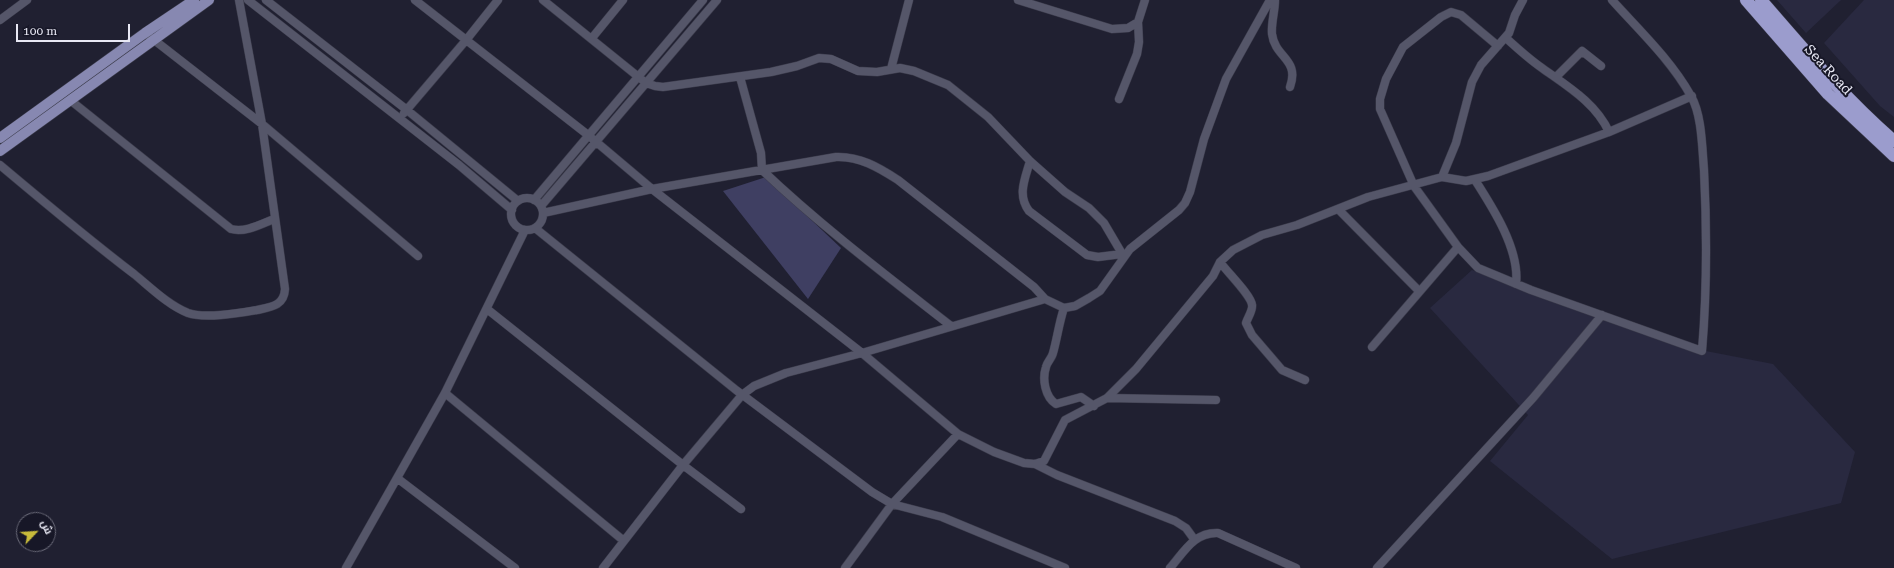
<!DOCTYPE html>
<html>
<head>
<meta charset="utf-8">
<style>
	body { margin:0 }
	#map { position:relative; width:1894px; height:568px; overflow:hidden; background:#202031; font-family:"Roboto Serif",Cairo,serif }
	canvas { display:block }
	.north { position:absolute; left:16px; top:512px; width:40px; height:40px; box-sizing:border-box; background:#171727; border:1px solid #6b6b79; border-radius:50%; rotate:65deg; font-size:11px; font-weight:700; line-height:16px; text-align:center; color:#e8e8f4 }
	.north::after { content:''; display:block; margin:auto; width:14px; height:18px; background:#c8bb3b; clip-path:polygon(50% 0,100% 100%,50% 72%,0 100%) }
	.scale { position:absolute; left:16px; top:24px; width:114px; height:18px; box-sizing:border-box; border:2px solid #e8e8f4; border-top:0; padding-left:5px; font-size:12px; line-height:14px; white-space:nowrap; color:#e8e8f4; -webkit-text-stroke:3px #171727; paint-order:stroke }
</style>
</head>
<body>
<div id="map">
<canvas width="1894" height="568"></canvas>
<div class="north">ش</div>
<div class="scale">100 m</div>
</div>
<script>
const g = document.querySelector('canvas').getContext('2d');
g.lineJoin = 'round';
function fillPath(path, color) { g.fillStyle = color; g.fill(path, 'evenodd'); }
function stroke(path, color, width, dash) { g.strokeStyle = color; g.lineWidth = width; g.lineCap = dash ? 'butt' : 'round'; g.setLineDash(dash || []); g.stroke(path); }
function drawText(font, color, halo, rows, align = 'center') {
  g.font = font + ' "Roboto Serif",serif'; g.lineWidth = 4; g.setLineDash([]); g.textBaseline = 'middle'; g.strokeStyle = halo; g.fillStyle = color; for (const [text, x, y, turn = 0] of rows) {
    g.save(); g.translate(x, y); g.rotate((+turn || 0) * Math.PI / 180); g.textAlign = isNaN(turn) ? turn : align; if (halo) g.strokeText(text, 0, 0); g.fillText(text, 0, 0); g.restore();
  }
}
const built = new Path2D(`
	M1777,0H1841L1806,33Z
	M1864,0H1894V117L1880,106L1824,43Z
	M1472,270L1685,347L1773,364L1855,452L1841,503L1612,559L1490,461L1528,415L1430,308Z`);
const green = new Path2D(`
	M766,177L841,248L808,299L723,191Z`);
const minor = new Path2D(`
	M248,0L459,165L512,210
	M266,0L407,110L518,201
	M415,0L588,135L652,189L862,353L958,434L994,452L1024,463L1035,464L1044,461L1065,420L1107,398L1136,369L1213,276L1220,262L1233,250L1262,235L1297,225L1368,197L1442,177L1466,181L1488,176L1609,132L1692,96
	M543,0L646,83L655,86L663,87L771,72L797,66L819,58L831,59L858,71L877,72L900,68L914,71L948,85L988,117L1030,161L1065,192L1089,208L1104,223L1124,257
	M1018,0L1112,29L1128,28L1138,22L1145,0
	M1275,0C1275,11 1271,23 1272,34C1275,58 1300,59 1290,87
	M0,20L27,0
	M149,36L262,124L418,256
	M592,38L623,0
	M1506,38C1518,49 1529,59 1542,68C1567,86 1596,103 1609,132
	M1498,46L1461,15L1451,12L1441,17L1403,47L1386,79L1380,99V109L1414,186L1458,247L1478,268L1531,290L1702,351C1707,291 1707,230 1704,170C1702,147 1702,115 1691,96C1671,60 1639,30 1612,0
	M891,69L909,0
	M740,77L761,153L762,170C821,226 887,276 951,326
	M1556,77L1582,51L1601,66
	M1119,99L1137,54L1139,42L1138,22
	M70,100L231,229C245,233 261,224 274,219
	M404,113L467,39L498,0
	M1030,161C1025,179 1017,195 1029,211L1087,255L1098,257L1122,254
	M0,165C44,202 88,239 134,274C150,287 168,305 188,313C205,319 239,313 257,310C271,307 284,306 285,289L262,124L239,0
	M1442,177L1456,143L1472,82L1481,65L1509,33L1515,15L1523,0
	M1475,180C1493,208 1520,250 1516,284
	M511 214a16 16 0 1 1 32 0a16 16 0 1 1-32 0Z
	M534,200L703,0
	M541,206L717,0
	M1338,209L1419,291
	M543,213L652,189L836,157C859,156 878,167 898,180L1034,287L1045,299L1064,308L1075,306L1089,298L1100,291L1130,249L1179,210L1185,203L1190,192L1204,139L1226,79L1270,0
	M535,228L736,390L872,492L892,504L942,517L1065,568
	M1220,262C1227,272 1251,295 1252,305C1253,310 1248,317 1246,323L1252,335L1282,370L1305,380
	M1064,308C1059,323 1057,339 1053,353C1052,358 1047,362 1046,367C1042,379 1045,397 1056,404L1081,397L1094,406
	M487,309L683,465L741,509
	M1372,347L1458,247
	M445,393L624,541
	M1107,398L1216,400
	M1035,464L1057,475L1175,521L1186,528L1194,539
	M346,568L397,478
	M515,568L397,478L445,393L525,230
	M603,568L683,465L742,395L754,386L786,373L862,353L1045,299
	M845,568L892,504L958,434
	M1170,568C1184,552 1194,532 1218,533L1296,568
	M1377,568L1533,398L1602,315`);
const major = new Path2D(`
	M0,138L145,33L194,0
	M0,151L209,0`);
const highway = new Path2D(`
	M1746,0L1828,94L1894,156
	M1761,0C1803,48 1845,99 1894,141`);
const streetNames = [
	["Sea Road",1828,70,47]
];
fillPath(built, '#292940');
fillPath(green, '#3f3f62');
stroke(minor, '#3c3c4c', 9);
stroke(major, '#3c3c4c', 11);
stroke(highway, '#3c3c4c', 13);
stroke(minor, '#555669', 8);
stroke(major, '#8788b1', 10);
stroke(highway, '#9b9ccd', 12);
drawText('14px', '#e8e8f4', '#171727', streetNames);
</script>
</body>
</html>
